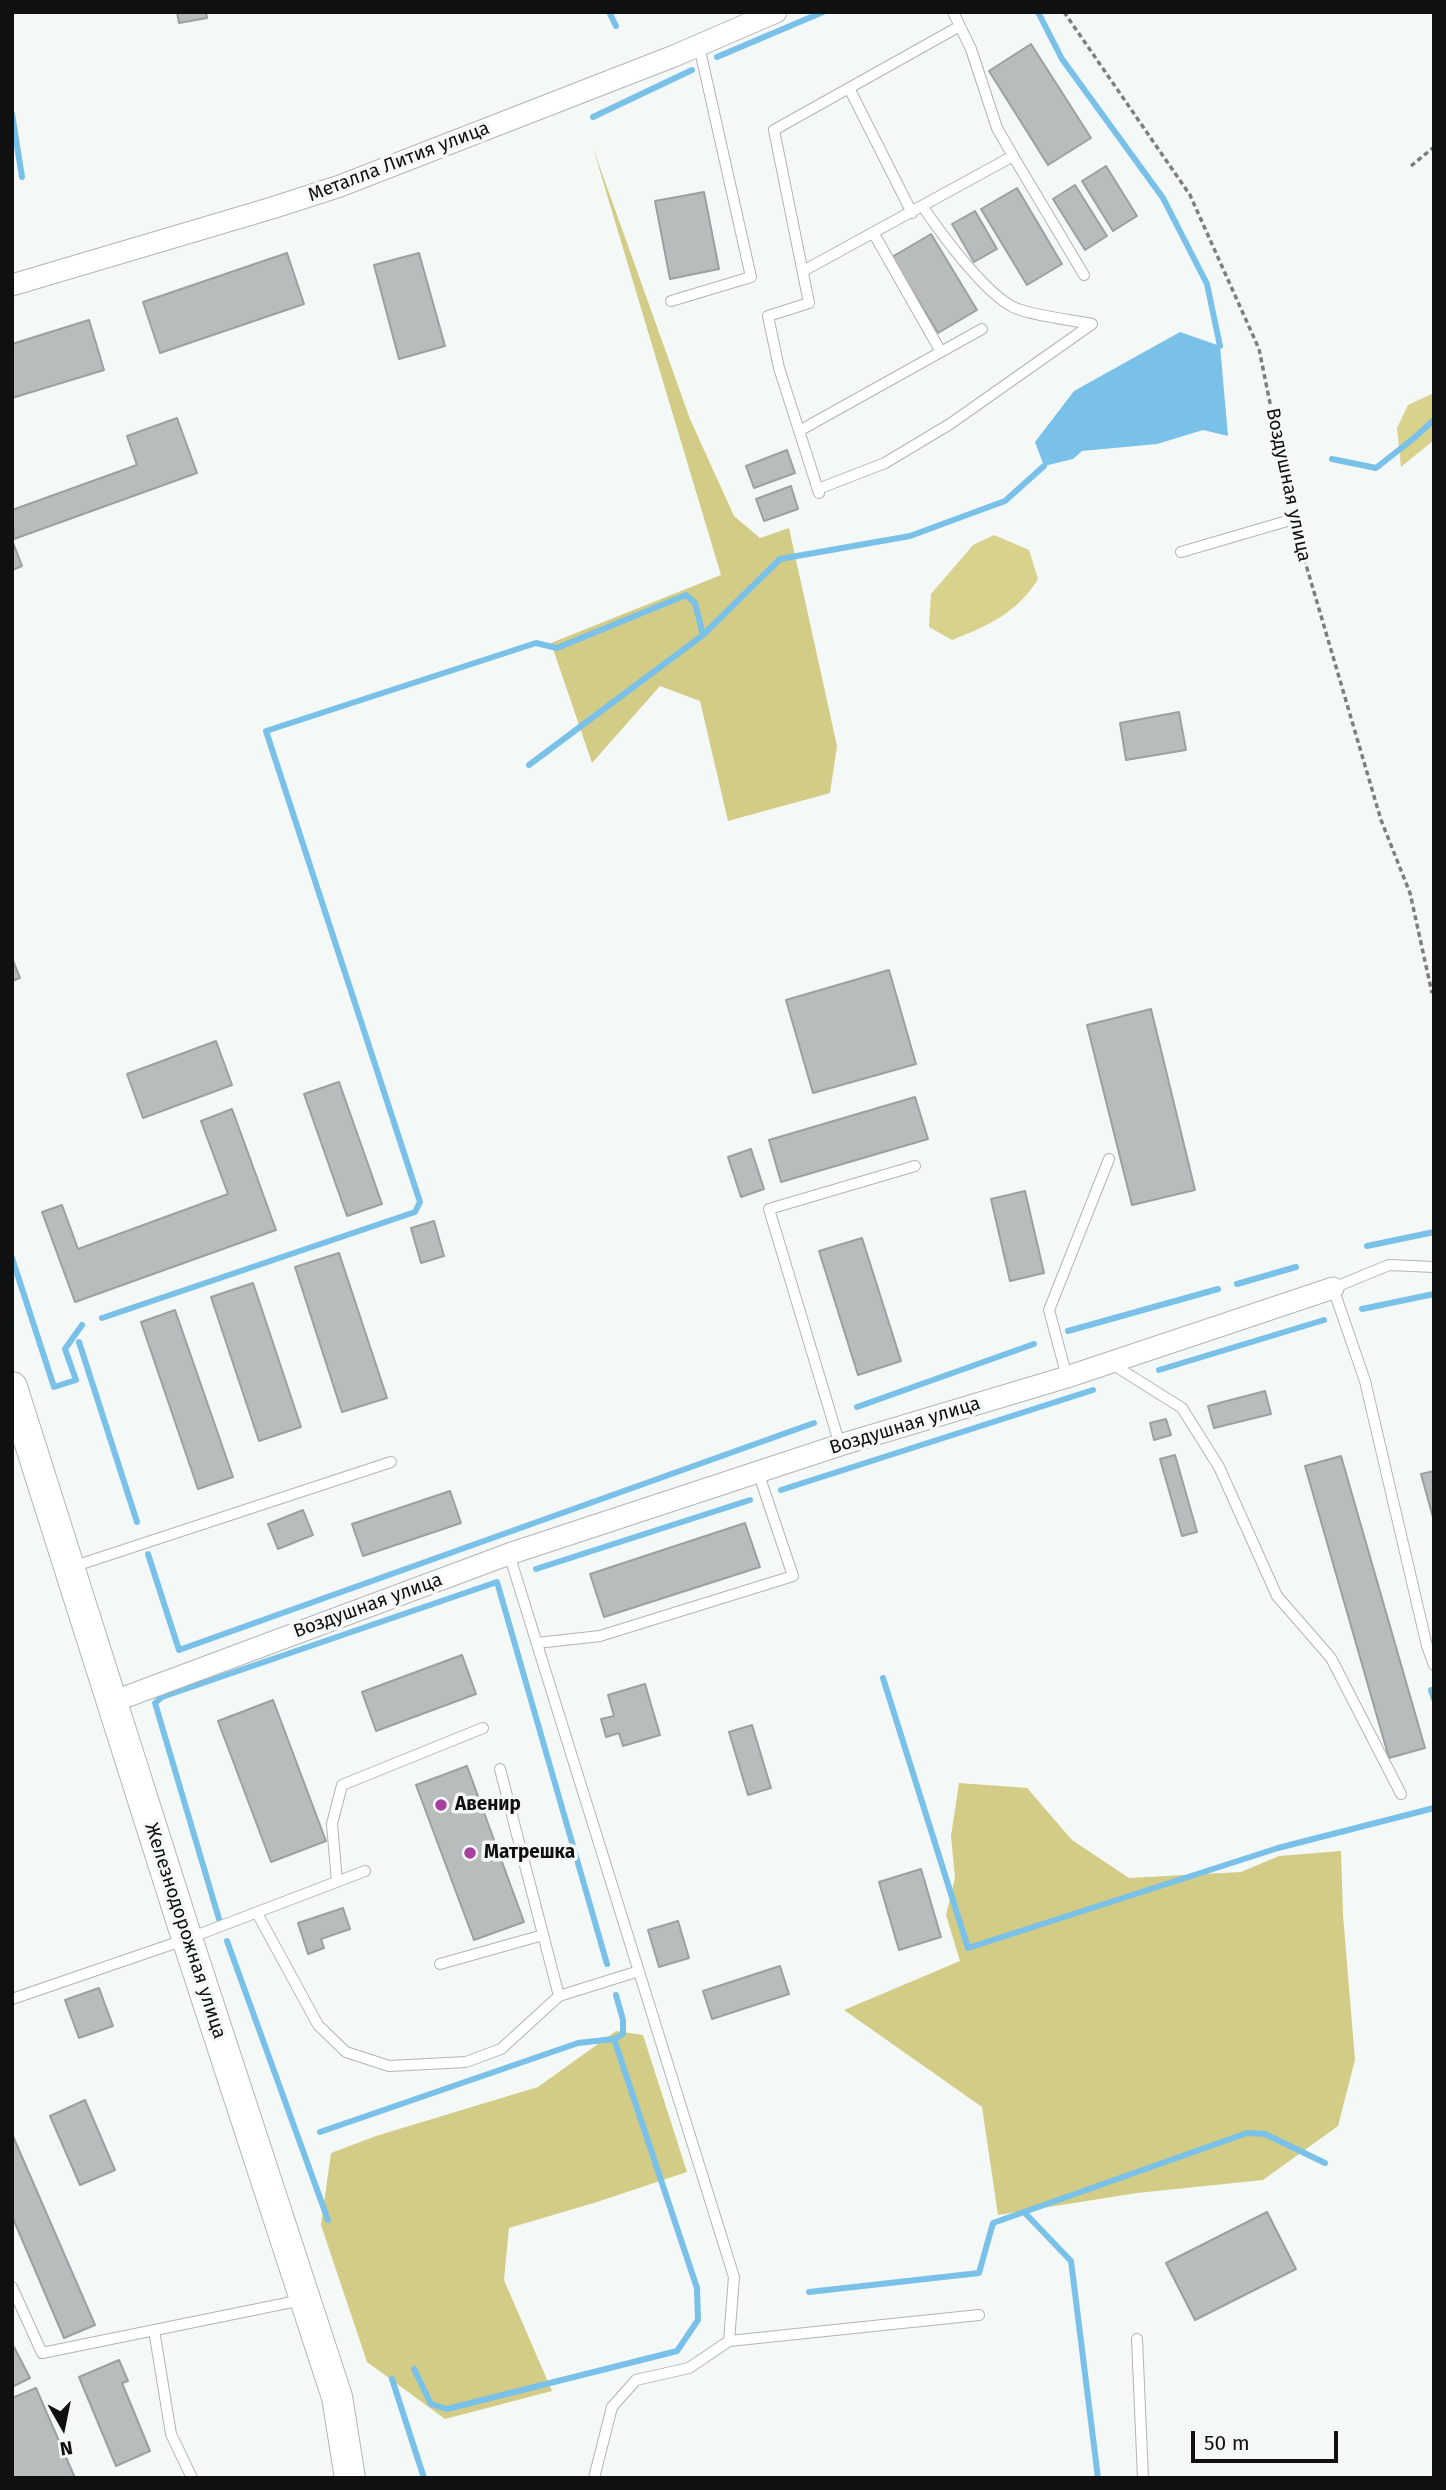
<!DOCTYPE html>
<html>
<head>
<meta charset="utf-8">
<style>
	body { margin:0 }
	#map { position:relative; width:1446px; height:2490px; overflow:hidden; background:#f4f9f7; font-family:"Fira Sans",sans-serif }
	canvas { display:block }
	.frame { position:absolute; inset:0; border:14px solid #0f1110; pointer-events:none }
	.north { position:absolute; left:28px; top:2392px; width:70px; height:70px; -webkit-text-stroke:5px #f4f9f7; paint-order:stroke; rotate:171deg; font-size:19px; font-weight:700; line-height:28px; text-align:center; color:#0f1110 }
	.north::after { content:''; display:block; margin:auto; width:24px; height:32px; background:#0f1110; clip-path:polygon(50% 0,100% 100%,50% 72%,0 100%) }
	.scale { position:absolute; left:1191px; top:2431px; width:147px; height:32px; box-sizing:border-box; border:4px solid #0f1110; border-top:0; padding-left:9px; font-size:21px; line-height:24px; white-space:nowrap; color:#0f1110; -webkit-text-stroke:5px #f4f9f7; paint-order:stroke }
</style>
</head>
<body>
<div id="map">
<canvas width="1446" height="2490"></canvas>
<div class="frame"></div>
<div class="north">N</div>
<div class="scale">50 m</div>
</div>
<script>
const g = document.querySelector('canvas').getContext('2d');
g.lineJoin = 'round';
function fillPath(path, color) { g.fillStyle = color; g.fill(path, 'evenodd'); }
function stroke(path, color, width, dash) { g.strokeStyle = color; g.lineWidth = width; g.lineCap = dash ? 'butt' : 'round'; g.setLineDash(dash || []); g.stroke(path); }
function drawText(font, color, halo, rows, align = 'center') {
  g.font = font + ' "Fira Sans",sans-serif'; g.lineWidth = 7; g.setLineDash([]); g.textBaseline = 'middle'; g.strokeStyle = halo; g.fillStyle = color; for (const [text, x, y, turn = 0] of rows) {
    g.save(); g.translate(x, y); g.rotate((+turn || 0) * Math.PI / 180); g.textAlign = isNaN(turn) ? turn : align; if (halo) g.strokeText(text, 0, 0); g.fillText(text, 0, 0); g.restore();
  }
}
const green = new Path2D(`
	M1434,393V440L1401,467L1397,428L1408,405Z
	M994,535L1029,550L1038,579C1018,612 988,626 952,640L929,627L931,594L973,545Z`);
const forest = new Path2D(`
	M593,148L690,419L734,516L760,538L789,528L837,746L830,793L728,821L700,701L660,686L592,763L551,643L721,575Z
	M959,1783L1027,1788L1072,1840L1129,1878L1241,1872L1279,1856L1341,1851L1343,1915L1355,2060L1338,2126L1263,2180L1137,2193L998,2215L982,2107L844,2010L960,1961L946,1915L955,1878L951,1836Z
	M616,2031L643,2035L687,2172L597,2202L509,2228L504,2280L552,2391L445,2419L367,2362L321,2225L331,2153L376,2136L538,2087Z`);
const water = new Path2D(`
	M1180,332L1220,346L1228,436L1203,430L1157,444L1082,451L1073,459L1044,466L1035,442L1074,391Z`);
const stream = new Path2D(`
	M609,12L616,26
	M1038,12L1062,59L1163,198L1207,284L1220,346
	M717,57L823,12
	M12,114L22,177
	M593,117L692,70
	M1332,459L1376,468L1414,438L1434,420
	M529,765L703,635L780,559L910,536L1005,501L1044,466
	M1367,1246L1434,1232
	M12,1258L54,1387L76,1380L65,1349L82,1325
	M1237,1284L1296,1267
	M1362,1309L1434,1294
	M102,1318L415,1212L420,1202L266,731L536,643L557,648L686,595L695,603L703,635
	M1068,1331L1218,1289
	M79,1342L137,1522
	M1159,1370L1324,1320
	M857,1407L1034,1344
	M781,1490L1093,1390
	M148,1554L179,1650L814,1423
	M536,1569L750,1500
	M883,1678L968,1948L1278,1848L1434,1808
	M1431,1690L1434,1699
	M219,1919L155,1703L162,1697L497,1582L607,1964
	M227,1941L328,2220
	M320,2132L578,2043L614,2039L623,2034V2020L616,1995
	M1024,2212L1071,2261L1098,2478
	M809,2292L979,2273L993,2223L1247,2133L1265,2134L1325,2163
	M414,2369L431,2404L447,2409L677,2351L698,2320L697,2288L614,2039
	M392,2379L424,2478`);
const building = new Path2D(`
	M177,12H206L207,18L179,23Z
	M1031,44L1091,138L1048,165L989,71Z
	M1106,166L1137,216L1113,231L1082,181Z
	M1075,185L1107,236L1085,250L1053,199Z
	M1017,188L1062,264L1027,285L981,209Z
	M704,192L719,269L670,279L655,201Z
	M975,211L997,249L974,262L952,224Z
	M931,234L977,310L938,333L892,257Z
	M287,253L304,304L160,353L143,302Z
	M419,253L445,346L399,359L374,265Z
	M89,320L104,370L12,398V344Z
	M177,418L197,473L14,539L12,510L137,465L127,436Z
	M787,450L795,473L754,488L746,466Z
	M791,486L798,509L764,521L756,499Z
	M12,540L22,566L12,570Z
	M1179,712L1186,750L1126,760L1120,723Z
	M12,958L20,978L12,981Z
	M889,970L916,1064L813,1093L786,1000Z
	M1151,1009L1195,1190L1132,1205L1087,1025Z
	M216,1041L232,1085L143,1118L127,1074Z
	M339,1082L382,1204L347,1216L304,1094Z
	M915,1097L928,1139L781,1182L769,1140Z
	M232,1109L276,1230L75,1302L42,1212L62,1205L78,1249L228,1194L201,1121Z
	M751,1149L764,1189L741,1197L728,1157Z
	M1025,1191L1044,1273L1010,1281L991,1199Z
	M434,1221L444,1256L421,1263L411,1228Z
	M862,1238L901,1361L858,1375L819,1251Z
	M339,1253L387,1398L342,1412L295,1267Z
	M253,1283L301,1427L259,1441L211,1297Z
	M175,1310L233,1477L198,1489L141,1322Z
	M1265,1391L1271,1414L1214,1428L1208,1406Z
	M1166,1419L1171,1435L1154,1440L1150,1423Z
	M1175,1455L1197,1532L1182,1536L1160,1459Z
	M1341,1456L1425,1748L1389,1758L1305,1466Z
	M1434,1471V1521L1421,1474Z
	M450,1491L461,1523L363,1556L352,1524Z
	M303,1510L313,1535L278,1549L268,1524Z
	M745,1523L760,1567L604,1617L590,1574Z
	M462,1655L476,1694L376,1731L362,1692Z
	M645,1684L660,1735L623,1746L619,1733L606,1737L601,1719L614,1716L608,1695Z
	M273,1700L326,1841L271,1862L218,1721Z
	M752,1725L771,1788L748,1795L729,1732Z
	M467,1766L524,1922L474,1940L416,1785Z
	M921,1869L941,1937L899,1950L879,1882Z
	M343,1908L350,1929L321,1939L324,1948L308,1954L298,1923Z
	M678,1921L689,1958L659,1967L648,1930Z
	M780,1966L789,1994L712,2019L703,1991Z
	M99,1988L113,2026L79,2038L65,2000Z
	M85,2100L115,2170L80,2185L50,2116Z
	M12,2134L95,2325L64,2338L12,2216Z
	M1267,2212L1296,2269L1195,2320L1166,2263Z
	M14,2347L30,2378L12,2387V2348Z
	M119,2360L128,2381L122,2383L150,2451L116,2466L79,2377Z
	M36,2388L75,2478H12V2398Z`);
const path = new Path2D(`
	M1064,12L1190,195L1259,349L1291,506
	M1411,166L1434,147
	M1297,534L1381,820L1410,893L1432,993`);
const lane = new Path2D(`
	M849,88L912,213
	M1013,156L1084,275
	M874,234L941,352
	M803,271L1013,156L997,128L971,49L953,12
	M671,301L751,277L699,46
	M799,431L982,329
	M818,489L885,463L950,424L1092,324C1072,320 1028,315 1013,307C984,292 942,235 923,207
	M819,493L779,368L768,316L809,303L774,130L960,26
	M1181,552L1294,519
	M1434,1267L1389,1265L1333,1288L1365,1381L1427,1646L1434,1665
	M1112,1364L1182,1408L1219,1467L1277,1596L1331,1658L1401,1794
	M1067,1377L1049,1310L1109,1159
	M840,1445L769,1209L915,1166
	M509,1554L734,2277L729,2341L979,2315
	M72,1567L391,1462
	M537,1643L600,1636L793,1576L758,1472
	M500,1769L559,1996L639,1971
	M337,1882L332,1824L342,1785L483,1728
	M257,1913L318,2025L346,2052L389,2066L466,2062L501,2049L559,1996
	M440,1964L543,1935
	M12,1999L187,1939L365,1871
	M12,2287L42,2353L302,2300
	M154,2330L171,2434L192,2478
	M1137,2339L1143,2478
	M594,2478L612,2407L636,2380L689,2368L729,2341`);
const street = new Path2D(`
	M12,285L272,208L340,186L674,56L776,12
	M112,1702L509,1554L840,1445L1067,1377L1333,1288`);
const secondary = new Path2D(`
	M12,1387L183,1926L337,2397L350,2478`);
const markers = [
	[441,1805,7,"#a93fa0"],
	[470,1853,7,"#a93fa0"]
];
const streetNames = [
	["Металла Лития улица",399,162,-21],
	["Воздушная улица",1288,485,78],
	["Воздушная улица",905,1426,-17],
	["Воздушная улица",368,1606,-20],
	["Железнодорожная улица",185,1931,72]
];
const poiNames = [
	["Авенир",455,1805],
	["Матрешка",484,1853]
];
fillPath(green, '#d9d28c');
fillPath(forest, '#d3cc86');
fillPath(water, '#79c1e8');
stroke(stream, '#79c1e8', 6);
fillPath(building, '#b8bcbd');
stroke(building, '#9ba0a0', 2);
stroke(lane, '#b1b5b3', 12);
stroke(street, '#b1b5b3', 23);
stroke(secondary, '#b1b5b3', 32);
stroke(path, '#7c7f7e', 3.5, [5, 3.5]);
stroke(lane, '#fff', 10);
stroke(street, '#fff', 21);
stroke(secondary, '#fff', 30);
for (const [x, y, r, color] of markers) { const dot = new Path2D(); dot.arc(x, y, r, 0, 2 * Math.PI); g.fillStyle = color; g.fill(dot); stroke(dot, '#f4f9f7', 2.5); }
drawText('19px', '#0f1110', '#f4f9f7', streetNames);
drawText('bold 19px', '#0f1110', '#f4f9f7', poiNames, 'left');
</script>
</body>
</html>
